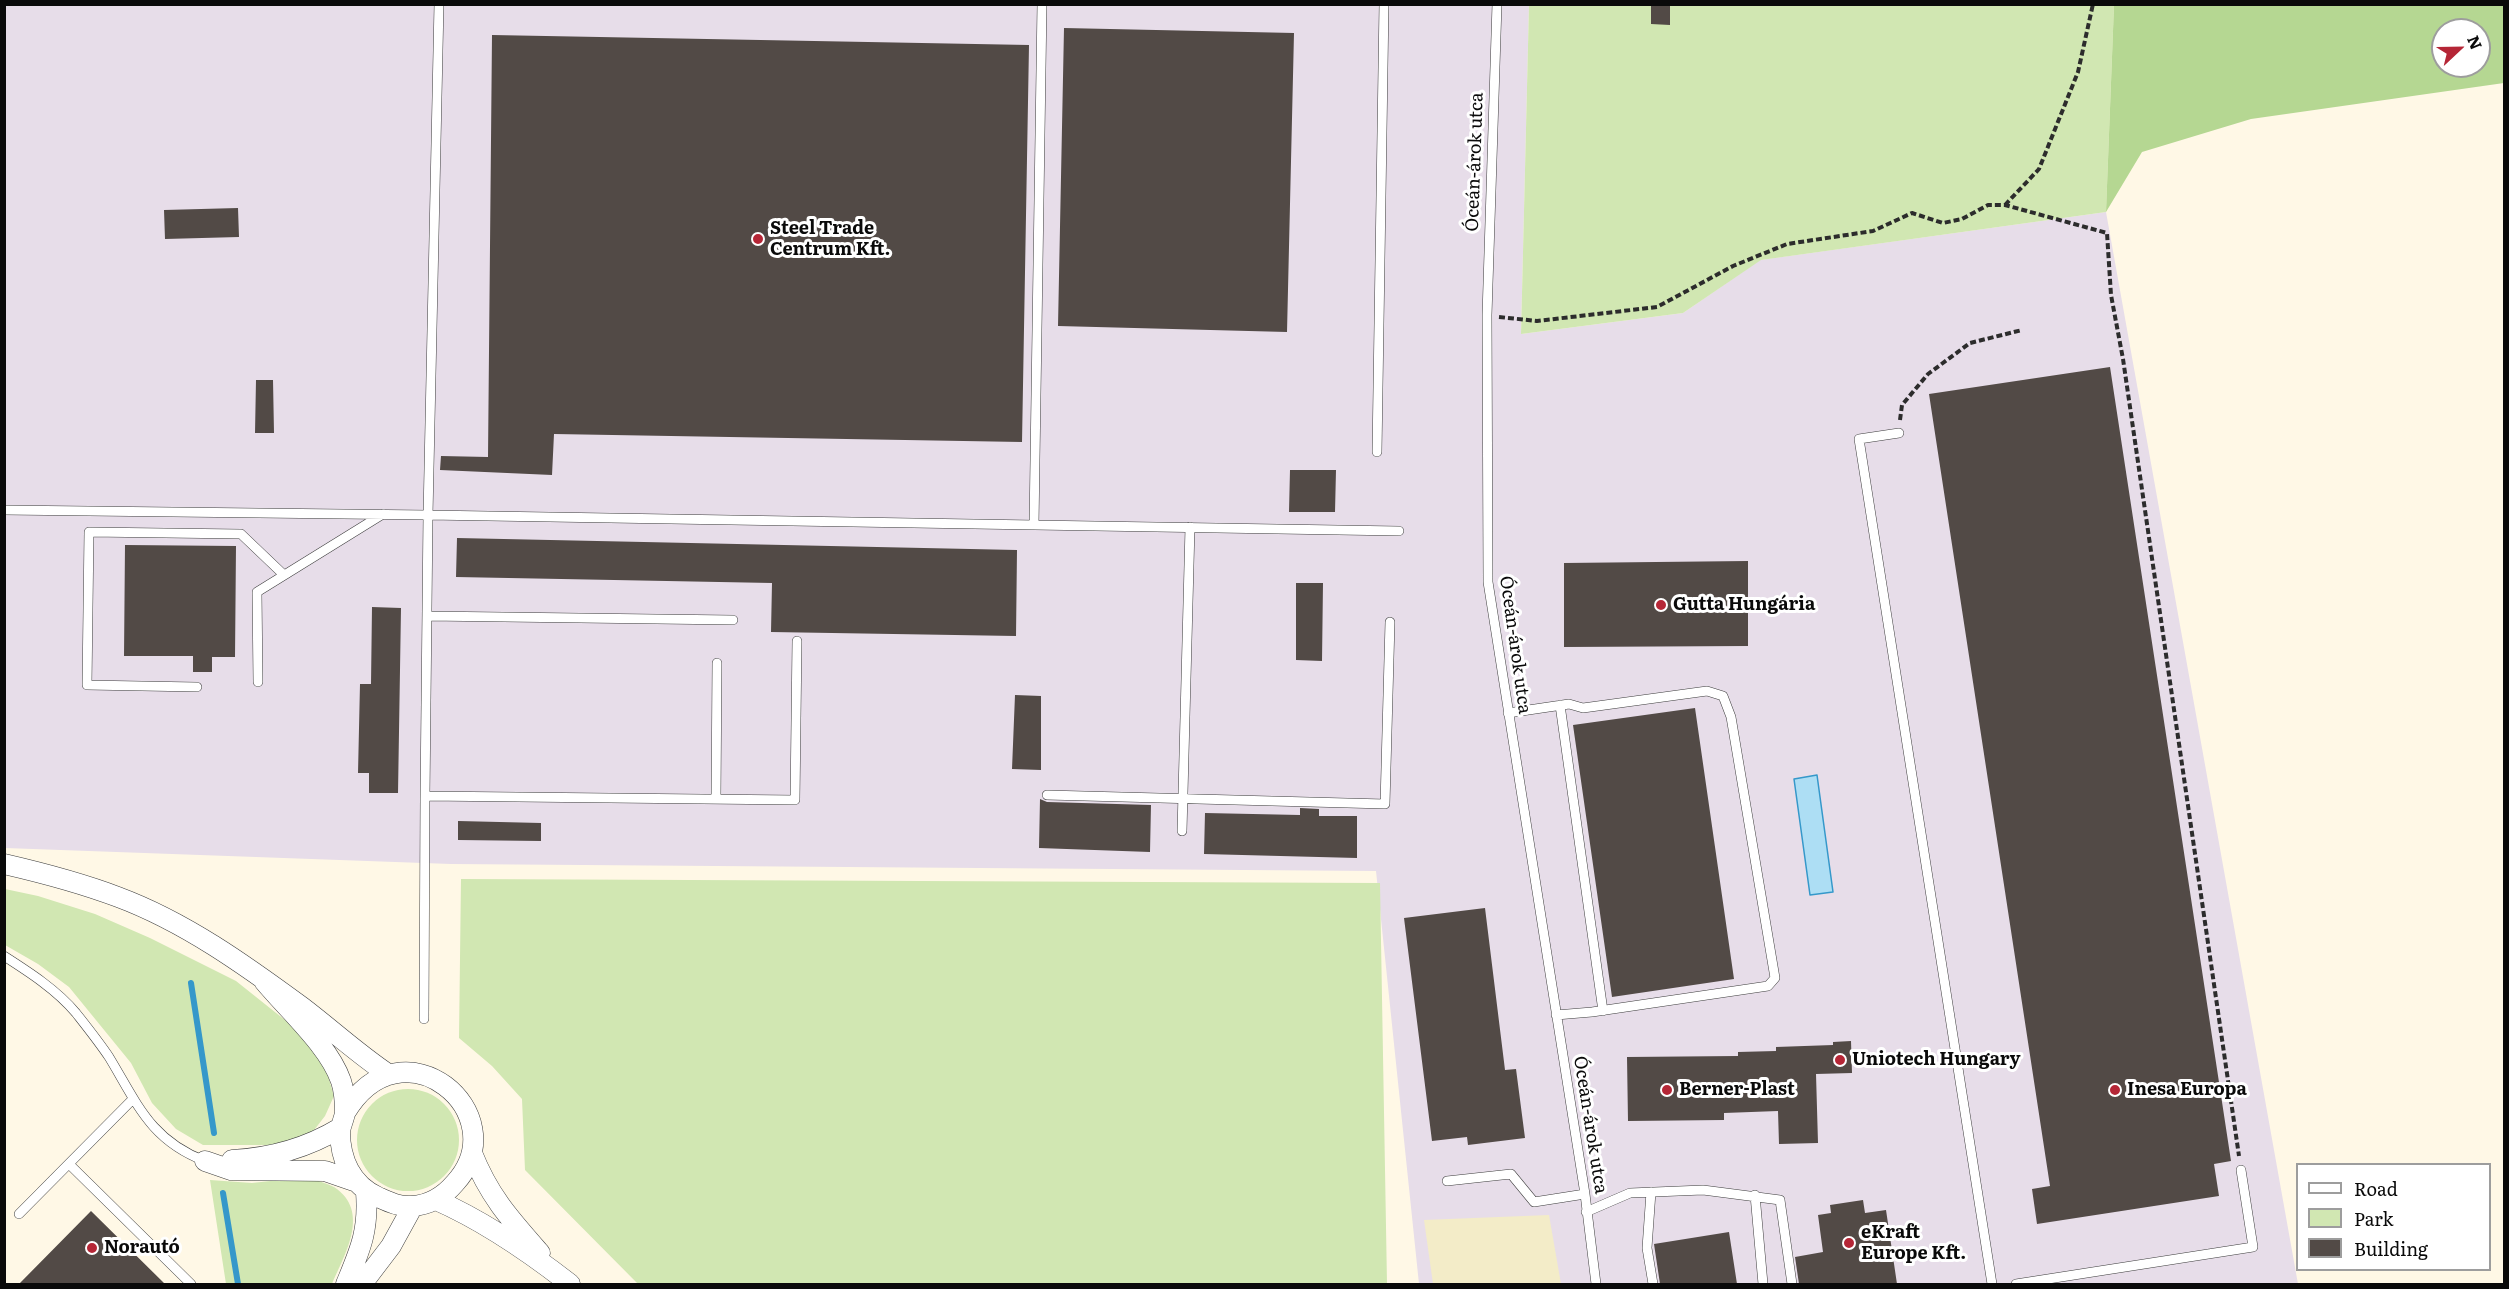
<!DOCTYPE html>
<html>
<head>
<meta charset="utf-8">
<style>
	body { margin:0 }
	#map { position:relative; width:2509px; height:1289px; overflow:hidden; background:#fff8e6; font-family:Literata,serif }
	canvas { display:block }
	.frame { position:absolute; inset:0; border:6px solid #0a0a0a; pointer-events:none }
	.legend { position:absolute; left:2296px; top:1163px; width:195px; height:108px; box-sizing:border-box; background:#fff; border:2px solid #9d9d9d; margin:0; padding:8px 10px; list-style:none; font-size:18px; color:#0a0a0a }
	.legend li { display:flex; align-items:center; gap:12px; height:30px }
	.legend b { width:30px; border:2px solid #9d9d9d }
	.north { position:absolute; left:2431px; top:18px; width:60px; height:60px; box-sizing:border-box; background:#fff; border:2px solid #9d9d9d; border-radius:50%; rotate:68deg; font-size:16px; font-weight:700; line-height:24px; text-align:center; color:#0a0a0a }
	.north::after { content:''; display:block; margin:auto; width:21px; height:27px; background:#b52636; clip-path:polygon(50% 0,100% 100%,50% 72%,0 100%) }
</style>
</head>
<body>
<div id="map">
<canvas width="2509" height="1289"></canvas>
<div class="frame"></div>
<ul class="legend">
<li><b style="height:8px;background:#fff"></b>Road</li>
<li><b style="height:16px;background:#d1e7b2"></b>Park</li>
<li><b style="height:16px;background:#524a46"></b>Building</li>
</ul>
<div class="north">N</div>
</div>
<script>
const g = document.querySelector('canvas').getContext('2d');
g.lineJoin = 'round';
function fillPath(path, color) { g.fillStyle = color; g.fill(path, 'evenodd'); }
function stroke(path, color, width, dash) { g.strokeStyle = color; g.lineWidth = width; g.lineCap = dash ? 'butt' : 'round'; g.setLineDash(dash || []); g.stroke(path); }
function drawText(font, color, halo, rows, align = 'center') {
  g.font = font + ' Literata,serif'; g.lineWidth = 6; g.setLineDash([]); g.textBaseline = 'middle'; g.strokeStyle = halo; g.fillStyle = color; for (const [text, x, y, turn = 0] of rows) {
    g.save(); g.translate(x, y); g.rotate((+turn || 0) * Math.PI / 180); g.textAlign = isNaN(turn) ? turn : align; if (halo) g.strokeText(text, 0, 0); g.fillText(text, 0, 0); g.restore();
  }
}
const industrial = new Path2D(`
	M5,5H1529L1521,334L1683,313L1760,260L2106,212L2298,1284H1419L1376,871L451,864L5,848Z`);
const farmland = new Path2D(`
	M1549,1215L1561,1284H1433L1424,1220Z`);
const green = new Path2D(`
	M1529,5H2114L2106,212L1761,260L1683,313L1521,334Z
	M461,879L1380,883L1387,1284H638L525,1170L522,1099L492,1066L459,1038Z
	M5,889L38,896L95,914L150,938L236,981L305,1036L326,1069L334,1096L325,1116L311,1134L278,1145H203L176,1129L152,1103L131,1063L69,987L38,964L5,945Z
	M357 1140a51 51 0 1 1 102 0a51 51 0 1 1-102 0Z
	M307,1177C316,1180 326,1183 334,1187C371,1211 345,1254 332,1284H226L210,1180L252,1183Z`);
const forest = new Path2D(`
	M2114,5H2504V83L2251,119L2142,152L2106,212ZM2443,30H2479V66H2443Z`);
const water = new Path2D(`
	M1817,775L1833,892L1810,895L1794,779Z`);
const stream = new Path2D(`
	M191,983L214,1133
	M223,1193L238,1284`);
const building = new Path2D(`
	M1651,4H1670V25L1651,24Z
	M1064,28L1294,33L1287,332L1058,326Z
	M492,35L1029,45L1022,442L554,434L552,475L440,470L441,456L488,457Z
	M238,208L239,237L165,239L164,210Z
	M2110,367L2231,1161L2214,1164L2219,1196L2037,1224L2032,1189L2050,1186L1929,394Z
	M256,380H273L274,433H255Z
	M1290,470H1336L1335,512H1289Z
	M457,538L1017,550L1016,636L771,632L772,583L456,577Z
	M125,545L236,546L235,657H212V672H193V656H124Z
	M1748,561V646L1564,647V563Z
	M1296,583H1323L1322,661L1296,660Z
	M372,607L401,608L398,793H369V773H358L360,684H371Z
	M1015,695L1041,696V770L1012,769Z
	M1695,708L1734,979L1612,997L1573,725Z
	M1040,799L1047,802L1151,805L1150,852L1039,848Z
	M1300,808L1319,809V816H1357V858L1204,854L1205,813L1300,815Z
	M458,821L541,823V841L458,840Z
	M1485,908L1505,1070L1516,1069L1525,1138L1468,1145L1467,1137L1432,1141L1404,918Z
	M1851,1041L1852,1073L1816,1074L1818,1143L1779,1144L1778,1111L1724,1113V1120L1628,1121L1627,1057L1738,1056V1052L1776,1051V1047L1833,1045V1042Z
	M1863,1200L1865,1213L1886,1210L1897,1284H1799L1795,1257L1823,1252L1818,1215L1831,1213L1830,1205Z
	M91,1211L165,1284H19Z
	M1729,1232L1737,1284H1660L1654,1244Z`);
const path = new Path2D(`
	M2005,205L2039,169L2078,72L2093,4
	M1499,317L1537,321L1657,307L1733,266L1787,244L1873,231L1912,213L1943,223L1962,219L1988,205H2005L2107,233L2111,295L2123,359L2239,1156
	M1900,420L1902,405L1928,374L1970,343L2022,330`);
const service = new Path2D(`
	M439,4L428,515L1399,531
	M1497,4L1487,315L1488,582L1585,1194L1596,1284
	M1899,433L1859,439L1992,1284
	M1377,452L1384,4
	M4,510L428,515L425,796L795,800L797,641
	M1034,525L1042,4
	M427,616L733,620
	M258,682L257,592L383,514
	M197,687L87,685L89,532L241,534L284,575
	M1560,705L1603,1011
	M1508,713L1569,704L1583,708L1707,691L1723,696L1731,717L1775,978L1768,986L1592,1012L1556,1015
	M1047,795L1385,804L1390,622
	M716,799L717,663
	M1182,831L1190,527
	M4,956C29,972 57,990 76,1013C87,1027 99,1042 109,1057C137,1103 150,1140 205,1161
	M424,1019L425,796
	M69,1164L191,1284
	M1447,1181L1511,1174L1534,1202L1585,1194
	M1651,1192L1647,1248L1653,1284
	M1755,1195L1763,1284
	M1586,1212L1630,1193L1703,1190L1780,1200L1792,1284
	M19,1214L132,1100
	M2016,1284L2253,1247L2241,1170`);
const minor = new Path2D(`
	M4,864C43,873 81,883 118,897C185,922 245,965 302,1007C331,1029 358,1054 388,1074
	M264,981C288,1010 329,1046 341,1081C344,1090 345,1104 345,1113C344,1119 341,1125 340,1131C340,1159 351,1185 378,1197C389,1202 399,1207 412,1206C430,1205 444,1196 455,1183C518,1114 402,1016 345,1113
	M472,1153C489,1196 510,1219 540,1253
	M232,1160C271,1158 307,1148 340,1128
	M205,1161L231,1170L325,1171L354,1181
	M436,1200C484,1221 529,1252 570,1284
	M346,1284C360,1250 369,1231 366,1192
	M362,1284L391,1246L413,1206`);
const markers = [
	[758,239,6,"#b52636"],
	[1661,605,6,"#b52636"],
	[1840,1060,6,"#b52636"],
	[1667,1090,6,"#b52636"],
	[2115,1090,6,"#b52636"],
	[1849,1243,6,"#b52636"],
	[92,1248,6,"#b52636"]
];
const streetNames = [
	["Óceán-árok utca",1475,162,-88],
	["Óceán-árok utca",1515,645,82],
	["Óceán-árok utca",1590,1125,81]
];
const poiNames = [
	["Steel Trade",770,229],
	["Centrum Kft.",770,250],
	["Gutta Hungária",1673,605],
	["Uniotech Hungary",1852,1060],
	["Berner-Plast",1679,1090],
	["Inesa Europa",2127,1090],
	["eKraft",1861,1233],
	["Europe Kft.",1861,1254],
	["Norautó",104,1248]
];
fillPath(industrial, '#e7dde9');
fillPath(farmland, '#f3ecc8');
fillPath(green, '#d1e7b2');
fillPath(forest, '#b5d792');
fillPath(water, '#addef4');
stroke(water, '#3598ca', 1.5);
stroke(stream, '#3598ca', 6);
fillPath(building, '#524a46');
stroke(service, '#3d3d3d', 10);
stroke(minor, '#3d3d3d', 21);
stroke(path, '#2c2c2c', 4, [6, 3]);
stroke(service, '#fff', 9);
stroke(minor, '#fff', 20);
for (const [x, y, r, color] of markers) { const dot = new Path2D(); dot.arc(x, y, r, 0, 2 * Math.PI); g.fillStyle = color; g.fill(dot); stroke(dot, '#fff', 2); }
drawText('18px', '#0a0a0a', '#fff', streetNames);
drawText('bold 18px', '#0a0a0a', '#fff', poiNames, 'left');
</script>
</body>
</html>
